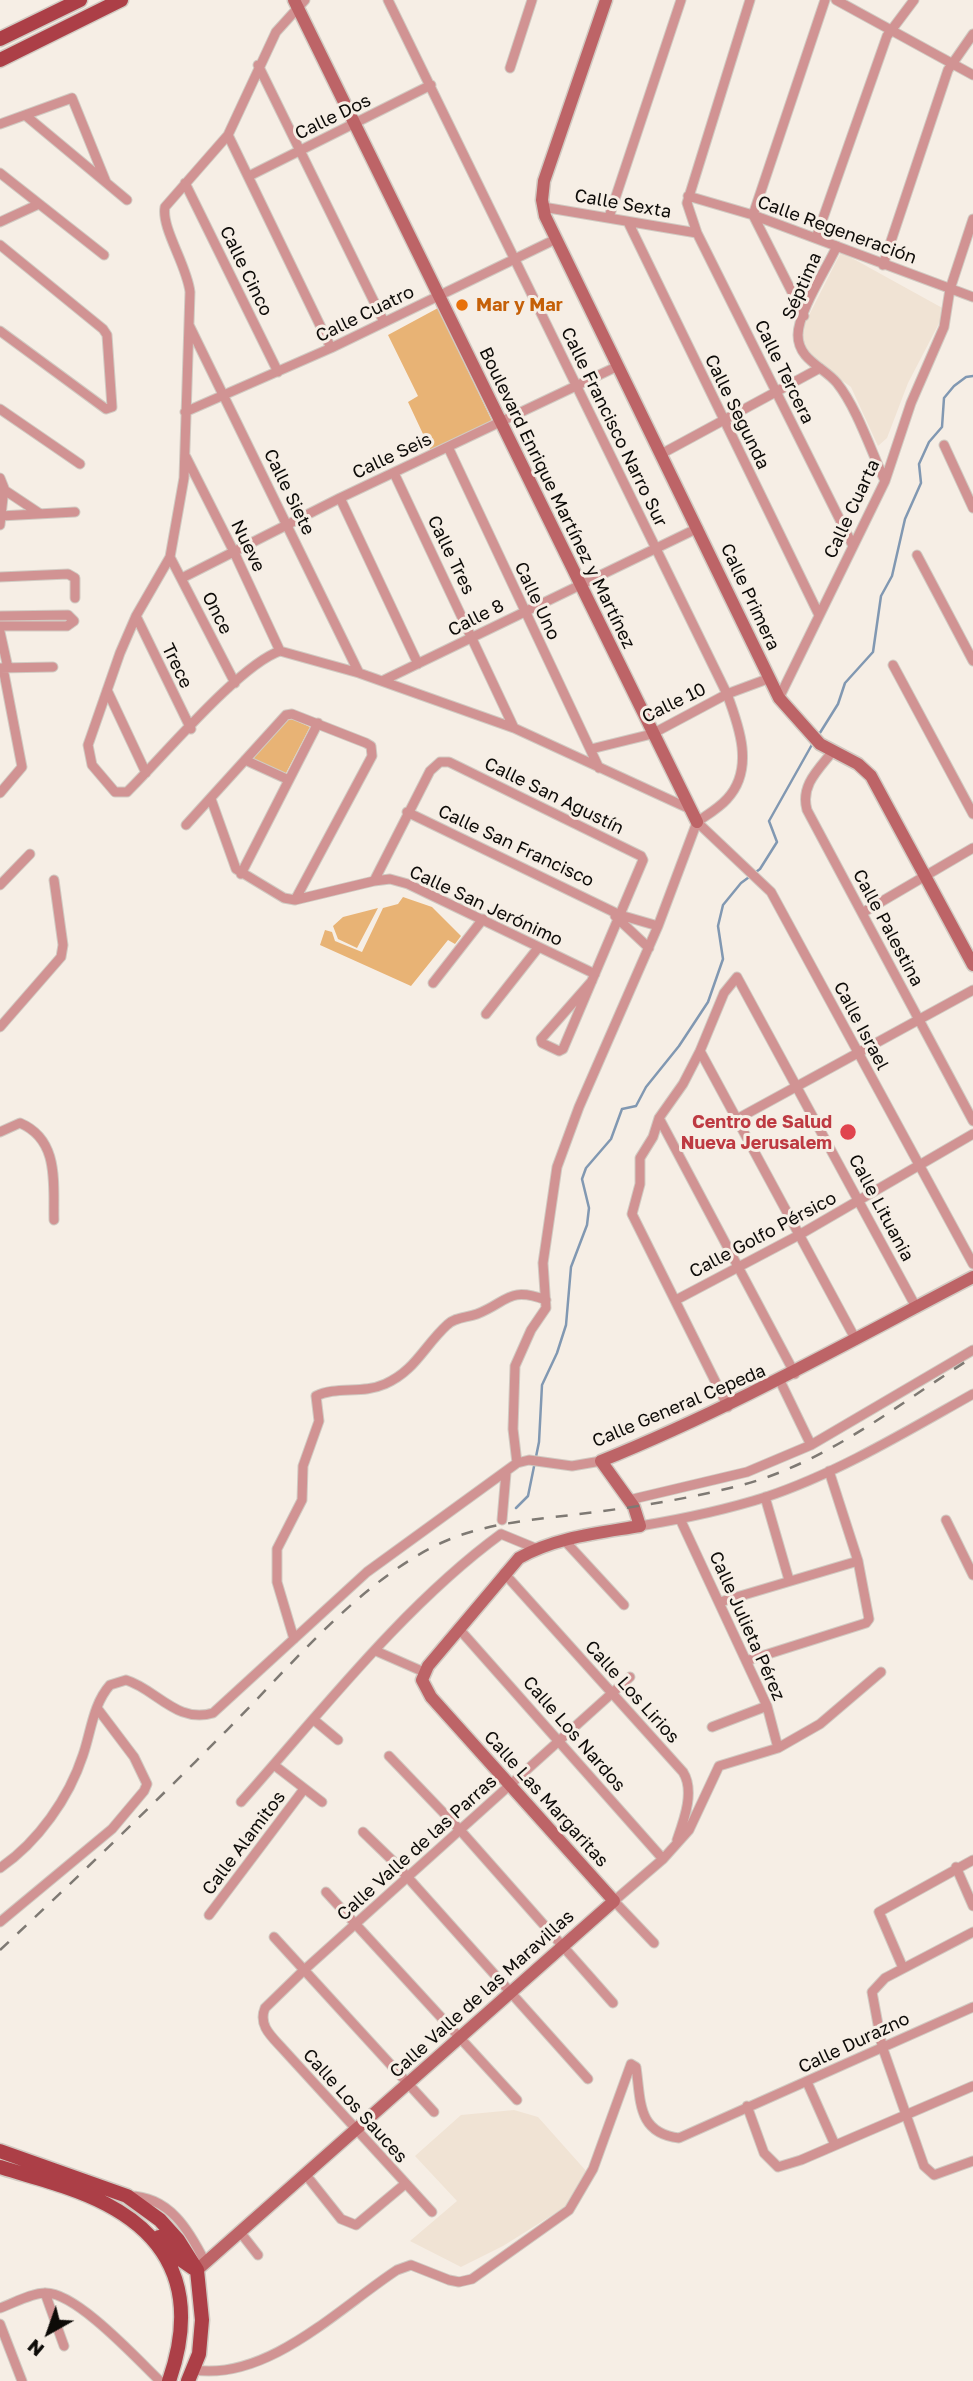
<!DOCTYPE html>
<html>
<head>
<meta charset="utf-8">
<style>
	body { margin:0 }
	#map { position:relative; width:973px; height:2381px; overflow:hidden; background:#f6eee5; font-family:"Golos Text",sans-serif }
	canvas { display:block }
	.north { position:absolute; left:14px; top:2297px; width:70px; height:70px; -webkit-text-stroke:5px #f6eee5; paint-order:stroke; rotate:220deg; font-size:19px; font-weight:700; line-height:28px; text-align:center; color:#0d0b08 }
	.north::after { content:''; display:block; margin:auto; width:24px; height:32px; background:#0d0b08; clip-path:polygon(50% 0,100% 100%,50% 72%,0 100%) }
</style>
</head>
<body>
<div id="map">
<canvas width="973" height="2381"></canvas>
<div class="north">N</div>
</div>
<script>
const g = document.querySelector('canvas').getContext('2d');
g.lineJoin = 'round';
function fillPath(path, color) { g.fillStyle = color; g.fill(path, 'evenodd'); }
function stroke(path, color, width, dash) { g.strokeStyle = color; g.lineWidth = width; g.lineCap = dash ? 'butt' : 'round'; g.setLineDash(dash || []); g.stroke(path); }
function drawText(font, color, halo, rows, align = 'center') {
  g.font = font + ' "Golos Text",sans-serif'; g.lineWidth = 6; g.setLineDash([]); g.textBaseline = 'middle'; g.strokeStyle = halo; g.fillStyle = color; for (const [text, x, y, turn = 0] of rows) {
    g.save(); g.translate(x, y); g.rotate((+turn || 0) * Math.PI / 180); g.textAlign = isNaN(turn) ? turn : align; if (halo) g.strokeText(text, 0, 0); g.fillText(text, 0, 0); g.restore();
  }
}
const built = new Path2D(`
	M841,252L946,310L908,383L887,438L878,446L851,387L810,358L799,335Z
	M514,2110L538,2117L587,2172L573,2202L503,2246L461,2267L410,2241L457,2201L415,2156L461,2115Z`);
const green = new Path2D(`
	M438,308L492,421L431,451L408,402L418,396L388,335Z
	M288,717L310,727L285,775L252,760Z
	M403,897L432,907L461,936L455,944L448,940L411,986L320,945L325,930L332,932L335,941L362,952L383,908L398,904Z
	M378,908L357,948L338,939L333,926L343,917Z`);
const stream = new Path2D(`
	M818,736L838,704L845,683L873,652L881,596L892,576L905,519L921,483L919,464L929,442L942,427L944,398L954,386L966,377L973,376
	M516,1508L528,1496L539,1442L542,1385L557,1353L566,1325L571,1267L587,1225L589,1208L582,1179L586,1168L611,1139L622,1109L636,1106L646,1087L679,1046L708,1002L723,959L718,926L723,905L741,883L760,869L777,842L769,821L814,741`);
const street = new Path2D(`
	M305,0L276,32L228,135L165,207C161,228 187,265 190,292L184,478L170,557L136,616L120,653L88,745L92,765L115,792H127C162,758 239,665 280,651L359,673L514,728L690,809
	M388,0L727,694C739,726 755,769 727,799C719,808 707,815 697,822
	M750,0L687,203L697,233L853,546
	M836,0L973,75
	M258,65L384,322
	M510,68L532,0
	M25,115L127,200
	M0,124L72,98L106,182
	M228,135L331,348
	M0,173L104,255
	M249,176L431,85
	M185,183L278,372
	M688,196L753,215L973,297
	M543,207L697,233
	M609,217L681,0
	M0,222L39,204
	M628,222L819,615
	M816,238L887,36L914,0
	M0,245L103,329L107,335L112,407L106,409L0,331
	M837,246C827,268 798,312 798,335C798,360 824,367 837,383C857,408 871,451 885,481
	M883,265L948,70L973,34
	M804,316L753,215L825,0
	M189,325L359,673
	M0,409L80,464
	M185,412L331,348L556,239
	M944,445L973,508
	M448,447L599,768
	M663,453L820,368
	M186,457L234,552L280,651
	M394,473L514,728
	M0,478L4,488L0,525
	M0,487L39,513
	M340,498L418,664
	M0,516L75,512
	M917,555L973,661
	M170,557L235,683
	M0,577L68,574L75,578V598
	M182,578L340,498L618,366
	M0,616L68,615L74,621L67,626H0
	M136,616L191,729
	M0,632L8,668
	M893,665L973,814
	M0,668L53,667
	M382,681L698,528
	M107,690L146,773
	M779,698L885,481L911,403L944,327L950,289L973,219
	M591,749L652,734L727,694L770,678
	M833,751C819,769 800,785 807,810L973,1121
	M245,760L289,780
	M0,793L22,767L3,668
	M211,799L236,869L284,898L295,900L374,881L390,879L408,884L595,974
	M407,812L620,915L658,926
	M697,822L771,892L973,1264
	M186,825L286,715L292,714L366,743L371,746L372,756L295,900
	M241,874L318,723
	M374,881L430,771L440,762H449L641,856L643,860L563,1049L559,1051L542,1043L541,1039L592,981
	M0,885L30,854
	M862,913L973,848
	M615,916L649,948
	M433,983L483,919
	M486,1014L538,948
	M0,1027L61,957L63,945L54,880
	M700,1051L856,1340
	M659,1118L795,1374
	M737,1119L973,990
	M0,1132L20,1123C60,1140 53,1184 54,1220
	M676,1300L799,1235L973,1134
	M780,1381L811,1445
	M728,1407L632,1214L640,1184V1158L653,1137L659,1118L683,1084L700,1051L724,993L737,977L916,1307
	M517,1463L513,1429L515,1366L531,1330L546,1308L543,1263L557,1167L579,1107L658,926L697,822
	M765,1497L789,1580
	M629,1500L747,1472L811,1445L973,1350
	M680,1519L767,1706L778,1748
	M502,1520L506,1473
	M946,1520L973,1575
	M640,1526C682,1519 725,1510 766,1497C838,1473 907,1431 973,1394
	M501,1534L535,1548
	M564,1540L624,1605
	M504,1573L683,1772C695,1791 684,1820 677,1840
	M720,1602L858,1561
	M460,1630L663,1859
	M294,1639L277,1582V1549L302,1500L303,1466L319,1421L316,1396C336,1386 363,1394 385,1384C415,1371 424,1346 447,1325C455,1317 466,1318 477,1314C508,1302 508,1286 546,1300
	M376,1651L424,1672
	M746,1661L866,1623L869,1619L858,1561L829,1471
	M314,1720L338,1740
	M712,1727L767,1706
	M389,1756L460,1830L613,2003
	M274,1765L322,1802
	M241,1802C320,1713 405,1604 501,1534
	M363,1832L394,1862L588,2079
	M956,1867L973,1906
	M0,1868C38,1842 69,1798 83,1755C91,1732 93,1704 110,1685L126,1680C156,1689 177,1724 213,1713L367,1572L517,1463L529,1460L572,1466L601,1461
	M326,1892L517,2100
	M209,1915L304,1789
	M0,1922L112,1829L144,1791L147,1784L134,1757L97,1708
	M973,1932L885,1978L872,1992L882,2046L924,2166L934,2175L973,2161
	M274,1937L434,2112
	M654,1943L614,1901L663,1859L689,1830L719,1766L778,1748L820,1724L881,1672
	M903,1968L879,1912L973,1860
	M807,2082L835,2145
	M747,2106L764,2153L778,2167L801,2160L973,2086
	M306,2175L341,2219L356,2225L405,2184
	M129,2196C169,2196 189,2230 205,2262
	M432,2212L282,2048C271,2036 258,2025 265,2008L303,1971L630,1677
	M240,2232L258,2255
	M45,2293L64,2346
	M0,2308C14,2303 31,2293 46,2293C77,2293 137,2359 160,2381
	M0,2324L22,2381
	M194,2370C268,2381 339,2308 397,2270L411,2265L449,2280L459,2282L472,2279L569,2210L593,2169L631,2064L636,2067C641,2101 637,2133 679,2138L973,2007`);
const secondary = new Path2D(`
	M294,0L697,822
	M606,0L544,181L542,200L545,216L779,698L820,744L858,764L871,776L973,965
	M197,2270L614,1901L431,1697L422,1680L428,1666L519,1558C556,1537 599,1533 640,1526L634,1507L601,1461C732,1408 848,1342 973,1277`);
const primary = new Path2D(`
	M0,39L80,0
	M0,60L121,0
	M0,2151L127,2196L160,2220L178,2240L197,2270L202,2320L199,2354L188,2381
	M0,2167C35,2178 74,2187 106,2204C181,2243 195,2307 169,2381
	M159,2237L177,2257L193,2268`);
const rail = new Path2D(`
	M0,1950C79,1876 157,1801 233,1724C294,1662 362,1580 441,1543C484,1523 533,1520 579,1514C630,1508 681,1500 730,1488C822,1467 895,1406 973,1357`);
const markers = [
	[462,305,7,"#e8710a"],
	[848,1132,9,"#e0444e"]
];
const streetNames = [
	["Calle Dos",333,117,-26],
	["Calle Sexta",623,204,10],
	["Calle Regeneración",837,230,20],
	["Calle Cinco",246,271,64],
	["Séptima",802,286,-66],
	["Calle Cuatro",365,314,-26],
	["Calle Tercera",784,372,64],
	["Calle Segunda",737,412,64],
	["Calle Francisco Narro Sur",614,427,64],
	["Calle Seis",392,456,-25],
	["Calle Siete",289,492,64],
	["Boulevard Enrique Martínez y Martínez",557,498,64],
	["Calle Cuarta",852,509,-65],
	["Nueve",248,546,64],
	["Calle Tres",451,555,64],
	["Calle Primera",750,597,65],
	["Calle Uno",537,601,65],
	["Once",217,613,63],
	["Calle 8",476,618,-27],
	["Trece",177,666,64],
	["Calle 10",674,703,-26],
	["Calle San Agustín",554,796,26],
	["Calle San Francisco",516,846,25],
	["Calle San Jerónimo",486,906,25],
	["Calle Palestina",888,928,62],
	["Calle Israel",861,1026,62],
	["Calle Lituania",881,1208,62],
	["Calle Golfo Pérsico",763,1235,-28],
	["Calle General Cepeda",679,1406,-23],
	["Calle Julieta Pérez",747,1626,66],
	["Calle Los Lirios",632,1692,48],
	["Calle Los Nardos",574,1734,49],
	["Calle Las Margaritas",546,1799,48],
	["Calle Alamitos",244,1843,-53],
	["Calle Valle de las Parras",417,1848,-42],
	["Calle Valle de las Maravillas",482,1994,-42],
	["Calle Durazno",854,2043,-25],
	["Calle Los Sauces",355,2106,48]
];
const foodNames = [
	["Mar y Mar",476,305]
];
const healthNames = [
	["Centro de Salud",832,1122],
	["Nueva Jerusalem",832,1143]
];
fillPath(built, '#f0e3d4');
fillPath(green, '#e8b375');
stroke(stream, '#8198b2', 2.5);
stroke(street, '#d1cac2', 11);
stroke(secondary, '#d1cac2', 15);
stroke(primary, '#d1cac2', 17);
stroke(street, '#d19393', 9);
stroke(secondary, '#bd6467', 12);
stroke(primary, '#ac3f47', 14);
stroke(rail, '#7e7973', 2.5, [12, 12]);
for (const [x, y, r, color] of markers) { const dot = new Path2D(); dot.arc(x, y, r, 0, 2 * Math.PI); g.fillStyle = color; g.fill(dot); stroke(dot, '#f6eee5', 2.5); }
drawText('18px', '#0d0b08', '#f6eee5', streetNames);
drawText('bold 18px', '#c56008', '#f6eee5', foodNames, 'left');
drawText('bold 18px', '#be3a42', '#f6eee5', healthNames, 'right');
</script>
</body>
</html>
